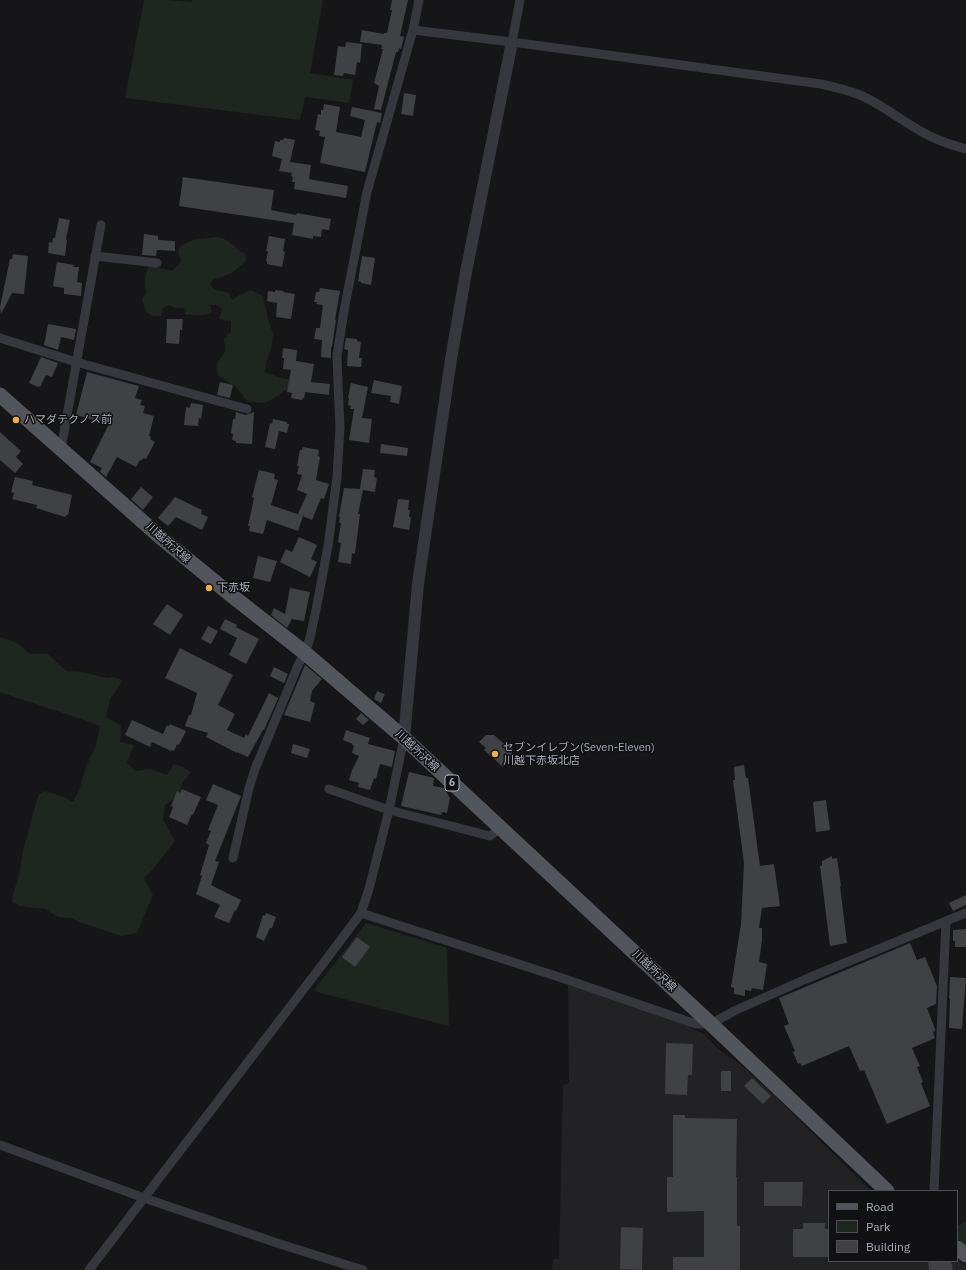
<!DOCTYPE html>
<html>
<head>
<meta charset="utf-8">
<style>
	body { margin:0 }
	#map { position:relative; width:966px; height:1270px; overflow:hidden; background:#161618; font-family:"IBM Plex Sans",sans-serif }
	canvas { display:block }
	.legend { position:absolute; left:828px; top:1190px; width:130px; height:72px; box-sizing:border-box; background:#111113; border:1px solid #4d4f55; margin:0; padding:5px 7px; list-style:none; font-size:12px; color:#a8adb8 }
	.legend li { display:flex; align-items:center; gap:8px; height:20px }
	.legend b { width:20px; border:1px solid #4d4f55 }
</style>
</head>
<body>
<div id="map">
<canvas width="966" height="1270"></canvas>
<ul class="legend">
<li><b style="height:5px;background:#53555c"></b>Road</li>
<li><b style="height:11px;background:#1e261f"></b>Park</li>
<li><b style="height:11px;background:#404145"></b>Building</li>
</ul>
</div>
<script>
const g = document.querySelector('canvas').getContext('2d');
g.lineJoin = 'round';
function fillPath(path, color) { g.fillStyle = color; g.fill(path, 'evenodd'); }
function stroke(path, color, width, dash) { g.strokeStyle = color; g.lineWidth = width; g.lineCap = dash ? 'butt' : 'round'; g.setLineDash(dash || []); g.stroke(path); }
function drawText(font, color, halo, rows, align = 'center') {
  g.font = font + ' "IBM Plex Sans","Noto Sans JP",sans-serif'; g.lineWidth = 3; g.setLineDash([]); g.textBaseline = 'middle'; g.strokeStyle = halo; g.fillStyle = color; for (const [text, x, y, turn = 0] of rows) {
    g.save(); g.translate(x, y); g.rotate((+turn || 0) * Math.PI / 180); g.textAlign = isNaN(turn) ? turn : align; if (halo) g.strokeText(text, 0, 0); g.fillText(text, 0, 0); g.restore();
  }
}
const built = new Path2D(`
	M568,985L651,1012L686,1025L705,1035L717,1048L742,1066L773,1094L871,1191H829V1261H957V1259L966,1266V1270H552L553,1259H559L563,1086L569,1082Z`);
const green = new Path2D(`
	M144,0H168L192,2V0H323L310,73L353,80L349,103L305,97L300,120L125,98Z
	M216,237C229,237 234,249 245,254L246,260L244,263L232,273L213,280L210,284C214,291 220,291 227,292L233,300L239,295L251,290L263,296L268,319L273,334L271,350L266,363L265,372L278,377L291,380L289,388L266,403L248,402L235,386L219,376L217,371V364L226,350L224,339L231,332V321L219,319L222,309L216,305H210L212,312C205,317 194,315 185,314L184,308H175L169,305L163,308L161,316H153L146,312L142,299L147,292C143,285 145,275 148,268L152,266L172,271L179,264L181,260L178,253L180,246L193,240Z
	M0,637L17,643L30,654H48L66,671L82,672L107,678L112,677L122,680L119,687L110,699L106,717L121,726L120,742L134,745L127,763L136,771L150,769L167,775L174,764L183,767L191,772L182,783L179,796L165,805L163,819L175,841L153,869L144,878L153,895L137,933L121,936L79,922L71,918L58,917L45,909L20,906L12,902L13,895L20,870L23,850L29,830L35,806L39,794L45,791L64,797L73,802L79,790L87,764L96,746L100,726C67,713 33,704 0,692Z
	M366,923L447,948L449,1026L313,991Z
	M966,1221V1246L957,1239V1226Z`);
const building = new Path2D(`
	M392,0H408L400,36L404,37L401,49L399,48L398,52H396L381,110L374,109L379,86L374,83L383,49H381L382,45L360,42L362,30L384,34V33H387L392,10H390Z
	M346,42L362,44L360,63L357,62L355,75L344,73L343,76L334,75L338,46L345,47Z
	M404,93L416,95L413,116L401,114Z
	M324,104L340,107L336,132L361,137L365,120L350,116L352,107L382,113L380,123L377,122L365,172L320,163L325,137L319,136L320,131L315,130L318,114L321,115V110H323Z
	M284,138L295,140L290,162L311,165L309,179L348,186L346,198L294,189L295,182H292L293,177L291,176L292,173L279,171L282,159L272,156L275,141L280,142V140H283Z
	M183,177L274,190L271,210L296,215L297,213L331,219L329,230L322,229L321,237L313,236V239L292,235L294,223H293L179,206Z
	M59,218L70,220L66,239L67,240L65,256L48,253L49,242L52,243L53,238H55Z
	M144,234L158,236V240L175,241V251L157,250L156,256L142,255Z
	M269,236L285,239L283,251L285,252L282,267L267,264V261H266L268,251H266Z
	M13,254L28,256L24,294L12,293L1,314L0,307L10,259H12Z
	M362,256L375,258L371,285L361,283V282L358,281Z
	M57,262L74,265L73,267H79L77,282L82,283L81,296L64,294V288L53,286Z
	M320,288L340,291L335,320H336L332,347H331V358L321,357L322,340L314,339L316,328H320L323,305L316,304L317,302H314L316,292H319Z
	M275,290L284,291L283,292L295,294L291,319L276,317L277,303L267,301L268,291L275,292Z
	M167,319H183L182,330H180L179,344L166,343Z
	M48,324L76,329L74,340L61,337L58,350L44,345Z
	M346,338L357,339V341L361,342L359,358H362L361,367L347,366L348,350L344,349Z
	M283,348L297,350L296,361L314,364L311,382L330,384L329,395L305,392L304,399L302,398V400L291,398L292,393L287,392L291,370L283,369L284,358H282Z
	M41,357L58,363L52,377L46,375L40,387L38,386V387L29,383Z
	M87,372L139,386L135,398L142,400L140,405L145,406L143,413L154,416L149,436L151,437L150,439L155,442L146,459L143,458L141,461L140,460L136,467L117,457L106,477L100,472L102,468L90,462L109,424L76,415Z
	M374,380L402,386L399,404L390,402L391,396L371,393Z
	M220,382L233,385L230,398L217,395Z
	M351,383L368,387L362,418L372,419L369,443L349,440L354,409H350L351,406L348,405L349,398H348Z
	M191,403L203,405L201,419L199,418L198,426L184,425L186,407L190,408Z
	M236,412L246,415L254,412L252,444L236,443V441L232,440L233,434L231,433L233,419H235Z
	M273,419L287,422V424H289L287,433L279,431L275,449L265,447L270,423L272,424Z
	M0,432L21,451L16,457L23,464L15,473L0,460Z
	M381,444L408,448L407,456L380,453Z
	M303,447L319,450L318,456L320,457L316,480L329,484L324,499L321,498L312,520L298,514L307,494L297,490L302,475L297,474L299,466H297L300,450H302Z
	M363,469L375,470L374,477L377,478L375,492L363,490L358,514H360L355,554L352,553L351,564L338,562L341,543L338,542L341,523H339L340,517H339L344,488L360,489Z
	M259,470L275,474L274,479L278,480L271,505L303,516L298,531L267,520L263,534L249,531L250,526H248L254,498L252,497Z
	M15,477L33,481L32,485L72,495L68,515H66V517L55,514L36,508L37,505L12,499L14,493L11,492Z
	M141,487L153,497L143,510L131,499Z
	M175,497L202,510L201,514L208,517L202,530L176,517L168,526L158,518Z
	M398,499L409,500L408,510H410L409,517H411L409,530L393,527Z
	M299,537L317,545L311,559L317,562L310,577L280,562L286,549L292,552Z
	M258,556L277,561L270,582L253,578Z
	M290,588L310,592L304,621L292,619L287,628L271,615L274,608L285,614Z
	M167,604L183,615L170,635L153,624Z
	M225,619L237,625L236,627L259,639L246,664L229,655L237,638L220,629Z
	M208,626L218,631L211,644L201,639Z
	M180,648L233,675L218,705L235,714L227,730L244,738L246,734L248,736L269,693L278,698L280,694L264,730H263L248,757L237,752V753L206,737L208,733L185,726L189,715H191L197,693L165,678Z
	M305,665L322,679L312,691L310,701L315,703L310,722L284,715Z
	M274,667L288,674L284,683L270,676Z
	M377,691L385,694L381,703L374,699Z
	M361,713L369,720L363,725L356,719Z
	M132,720L163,734L167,725L169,726L170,724L186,731L179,745L177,744L174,751L172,750L171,751L152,742L150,747L125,735Z
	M346,730L370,738L368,744L395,751L392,767L380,764L376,779L374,778L370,790L358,787L359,783L349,780L352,770L359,756L352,753L354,746L352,745L353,744L343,740Z
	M486,735H494L512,751V756L503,767L484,750L486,748L479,742Z
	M293,744L310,749L307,758L291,753Z
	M744,765L746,778H748L760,866L774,864L780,906L762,908L759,928H762V940L759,962L767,964L763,990L752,988L751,991L745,990V996L734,994V988L731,987L741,924L744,863L733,780H735L734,767Z
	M409,772L434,778L433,786L444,788L450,798L447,813L442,812L441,815L401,806Z
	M213,784L241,796L215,861L219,862L211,885L241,900L236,911L235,910L229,923L214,917L220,905L196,894L202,876L200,875L209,845L206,843L211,831L208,830L218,805L206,800Z
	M182,789L201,797L193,815L192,814L187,825L169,817L173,807L171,806L177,791L180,793Z
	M826,800L830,830L816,832L813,802Z
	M832,856V859L837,858L841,886H840L847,943L830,946L820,866H822V861Z
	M966,895V905L953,911L949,903Z
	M266,913L276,917L272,928H270L264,941L256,937L263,915L265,916Z
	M966,929V947H955V941H953V930Z
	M357,937L370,947L355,967L342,957Z
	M910,943L917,960L925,957L937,986L936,1004L927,1008L935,1029V1031L933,1032L935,1038L912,1048L920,1066L917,1067L923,1082L921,1083L930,1106L887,1124L864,1070L860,1071L849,1046L802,1066L800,1063L798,1064L793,1052L795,1051L784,1026L789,1024L779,998Z
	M950,977L966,978L962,1029L949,1028L950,998L949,999Z
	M666,1043L693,1044L692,1075H688L687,1095L665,1094Z
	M721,1071H731V1091H721Z
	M752,1078L771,1096L763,1104L744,1086Z
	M673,1115H685V1118L737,1119L736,1177H737V1226H740V1270H673V1257H704V1211L667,1212V1177H673Z
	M764,1182H803L802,1206H764Z
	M803,1223H825V1229H829V1257H793V1229H803Z
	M621,1227L643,1228L642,1270L620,1269Z
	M928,1261H951L953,1270H929Z`);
const minor = new Path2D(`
	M413,30L512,42L821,84C835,87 847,90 860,95C883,105 903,122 926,134C938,141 952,145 966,149
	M512,42L520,0
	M95,256L157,263
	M0,338L76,362L247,409
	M61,449L101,225
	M329,789L389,810L490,836L500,828
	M233,858L249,788L255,769L299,663L305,653L310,638L317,605L328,546L337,477L340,428L338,383L337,356L344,311L367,192L413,30L419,0
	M361,913L562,978L696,1024H711L734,1011L806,979L966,913
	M0,1145L144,1198L283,1245L363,1270
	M934,1191L946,921
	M89,1270L322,965L361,913L369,889L389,810L404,738`);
const tertiary = new Path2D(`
	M404,738L418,584L451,359L466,272L512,42`);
const primary = new Path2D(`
	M0,395L159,536L231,595L305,653L404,738L711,1024L887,1191
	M957,1248L966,1255`);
const markers = [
	[16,420,4,"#f2b134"],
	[209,588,4,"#f2b134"],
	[495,754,4,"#f2b134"]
];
const shields = [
	[452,783,14]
];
const shieldNames = [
	["6",452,783]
];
const poiNames = [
	["ハマダテクノス前",24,420],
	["下赤坂",217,588],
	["セブンイレブン(Seven-Eleven)",503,748],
	["川越下赤坂北店",503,761]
];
const streetNames = [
	["川越所沢線",168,543,41],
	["川越所沢線",417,751,43],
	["川越所沢線",654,971,43]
];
fillPath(built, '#222225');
fillPath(green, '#1e261f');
fillPath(building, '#404145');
stroke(minor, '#37383d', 9);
stroke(tertiary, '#37383d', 12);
stroke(primary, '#53555c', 15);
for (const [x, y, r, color] of markers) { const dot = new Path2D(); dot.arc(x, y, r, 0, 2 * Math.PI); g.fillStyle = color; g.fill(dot); stroke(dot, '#111113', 1.5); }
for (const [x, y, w] of shields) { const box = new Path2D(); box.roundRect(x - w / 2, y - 8, w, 16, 3); g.fillStyle = '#111113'; g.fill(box); stroke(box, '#a8adb8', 1); }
drawText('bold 10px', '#a8adb8', null, shieldNames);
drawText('11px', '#a8adb8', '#111113', poiNames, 'left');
drawText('11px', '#a8adb8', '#111113', streetNames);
</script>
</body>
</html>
